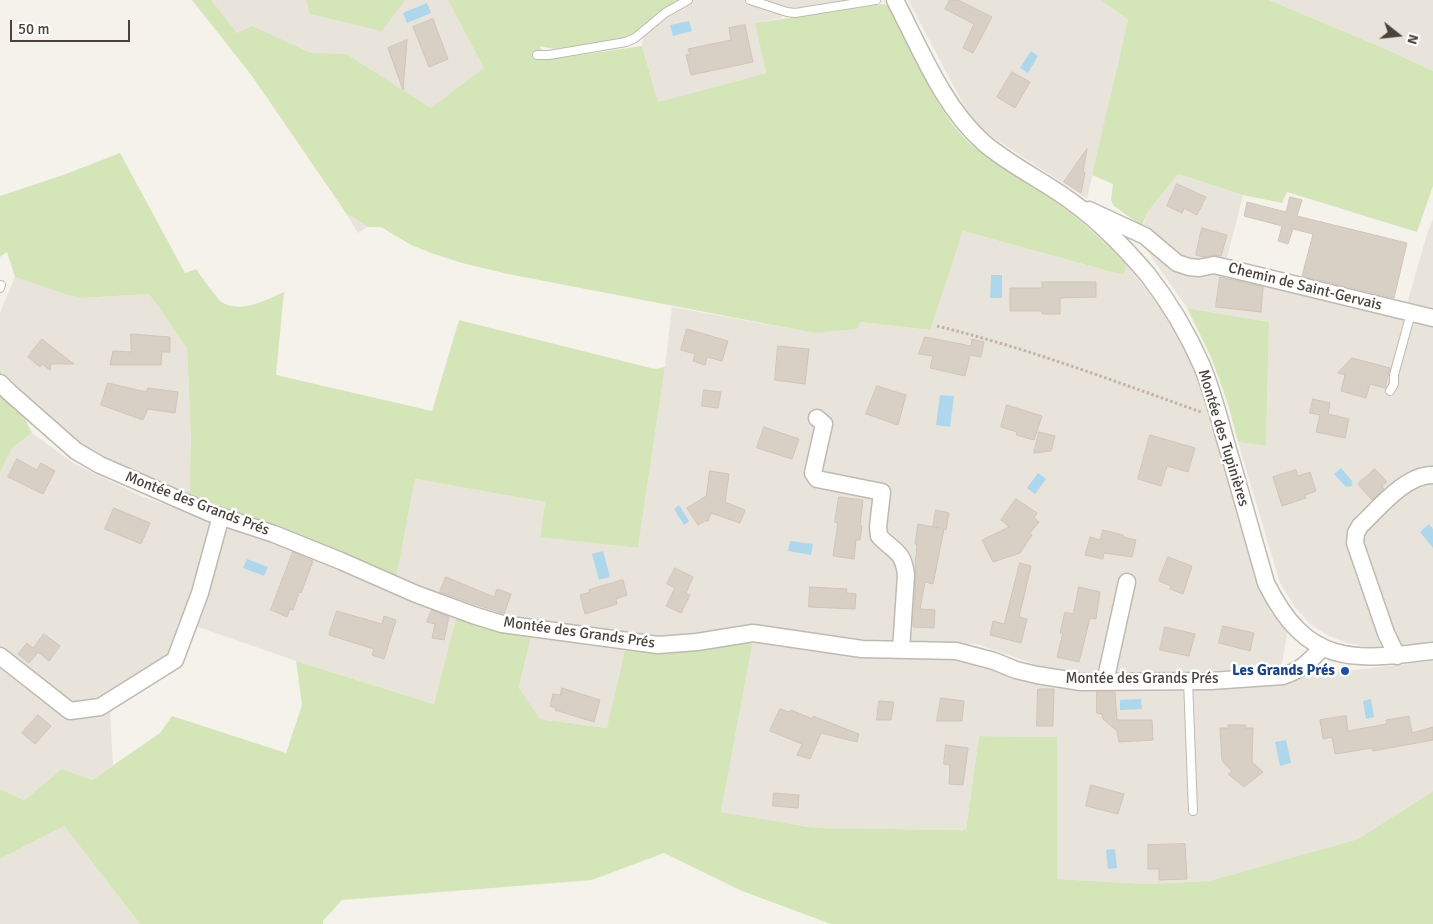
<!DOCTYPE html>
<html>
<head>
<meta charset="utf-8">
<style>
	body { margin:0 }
	#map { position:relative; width:1433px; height:924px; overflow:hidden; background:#f5f2ec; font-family:Signika,sans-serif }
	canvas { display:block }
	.north { position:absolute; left:1373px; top:10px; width:50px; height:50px; -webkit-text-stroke:4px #fff; paint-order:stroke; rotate:106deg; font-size:14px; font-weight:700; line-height:20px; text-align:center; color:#49433a }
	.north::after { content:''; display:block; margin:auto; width:18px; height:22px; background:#49433a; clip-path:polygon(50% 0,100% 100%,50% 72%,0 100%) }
	.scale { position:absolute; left:10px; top:20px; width:120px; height:22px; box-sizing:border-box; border:2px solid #49433a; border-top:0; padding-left:6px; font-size:15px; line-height:18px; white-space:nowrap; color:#49433a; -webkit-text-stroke:4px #fff; paint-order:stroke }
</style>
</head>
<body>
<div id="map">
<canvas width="1433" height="924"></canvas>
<div class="north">N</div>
<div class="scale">50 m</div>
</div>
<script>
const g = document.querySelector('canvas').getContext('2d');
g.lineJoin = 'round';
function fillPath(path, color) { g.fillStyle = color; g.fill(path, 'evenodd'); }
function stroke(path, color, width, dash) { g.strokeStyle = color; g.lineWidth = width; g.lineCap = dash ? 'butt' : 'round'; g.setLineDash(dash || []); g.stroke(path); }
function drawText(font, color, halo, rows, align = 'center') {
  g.font = font + ' Signika,sans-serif'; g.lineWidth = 5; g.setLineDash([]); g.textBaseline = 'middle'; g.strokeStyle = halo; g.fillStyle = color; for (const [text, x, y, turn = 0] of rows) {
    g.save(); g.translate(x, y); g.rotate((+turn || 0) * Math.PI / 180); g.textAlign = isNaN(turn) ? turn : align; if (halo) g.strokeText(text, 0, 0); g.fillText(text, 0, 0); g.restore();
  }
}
const residential = new Path2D(`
	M204,0H490L545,111L358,233L265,79Z
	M677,0H846L805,8H792L781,18L756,23L766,73L658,102L642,46L645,25Z
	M908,0H1101L1128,20L1087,199L991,136L973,119L961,100Z
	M1269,0H1433V71L1386,49Z
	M1178,174L1243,195L1226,262L1404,314L1427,234L1433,219V642L1374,648L1347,643L1329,636L1311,625L1295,607L1280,583L1238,442L1266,446L1269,322L1187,308L1139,239L1147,213Z
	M963,231L1123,275L1127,265L1171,321L1196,369L1258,583L1272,614L1288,630L1281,668L1140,674L1059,673L977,644L630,637L516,622L396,579L415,479L545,502L540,536L638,548L665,367L672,307L814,333L860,322L929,330Z
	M15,277L64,294L82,298L149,294L187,348L191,438L189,499L105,460L70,438L6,379L0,369V313Z
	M32,433L75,464L143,497L301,549L457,615L435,704L296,661L181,621L170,655L109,694L113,765L92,780L62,769L24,800L0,789V473L12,448Z
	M532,633L625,650L608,728L540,719L519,689Z
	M753,641L787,645L955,655L1018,676L1292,677L1433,661V791L1358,839L1209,881L1147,884L1057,879V737L979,736L966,830L815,828L721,812Z
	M64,826L140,924H0V859Z`);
const green = new Path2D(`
	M192,0H211L237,33L252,26L311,53L346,54L431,108L484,68L448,0H677L630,37L615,42L554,49L540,46L545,60L642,46L658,102L766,73L755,23L884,4L890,7C912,50 934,108 968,142C990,163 1018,176 1044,193C1074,214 1101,238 1127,265L1123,275L963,231L930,330L860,322L857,329L814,333L508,274L462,263L434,254L411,245L381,227H369L346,213L252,76Z
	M306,0H405L382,31L310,14Z
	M1101,0H1269L1386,49L1433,71V186L1417,232L1287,192L1282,203L1243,195L1178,174L1147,213L1142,226L1114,206L1111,200L1113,184L1092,175L1128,20Z
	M120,153L185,273L196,269C201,276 217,299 223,303C243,313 266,300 284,292L276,375L432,411L459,320L655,369L665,367L638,548L540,537L545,502L415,479L396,579L189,499L191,438L187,348L149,294L82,298L64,294L15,277L7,252L0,257V196L66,174Z
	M1187,308L1269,322L1266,446L1238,442L1228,404L1211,357Z
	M0,369L32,433L12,448L0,473Z
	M457,615L532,633L519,688L540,719L607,728L625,650L643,652L753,641L721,812L815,828L966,830L979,736L1057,737V879L1147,884L1209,881L1358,839L1433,791V924H831L742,891L664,853L592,880L342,900L323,921V924H140L64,826L0,859V789L24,800L62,769L92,780L160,733L172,716L286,753L302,705L296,661L434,704Z`);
const water = new Path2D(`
	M427,3L431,13L407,23L403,13Z
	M689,21L692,31L673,36L670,25Z
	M1031,51L1038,56L1028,73L1020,68Z
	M991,275H1002V298H990Z
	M940,395L954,396L950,427L936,425Z
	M1341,468L1353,482L1351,483L1353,485L1349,487L1348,486L1346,487L1334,474Z
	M1038,473L1046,479L1035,494L1027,488Z
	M679,505L689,521L684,525L674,509Z
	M1429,524L1433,529V548L1420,532Z
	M790,541L813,544L811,555L788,551Z
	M603,551L610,577L599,580L592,554Z
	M247,559L268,567L264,576L243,568Z
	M1141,699L1142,709L1120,710V700Z
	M1371,699L1374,717L1366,719L1363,701Z
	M1286,740L1291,763L1280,766L1275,742Z
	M1115,849L1117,868L1108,869L1106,850Z`);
const building = new Path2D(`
	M950,0H958L992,17L973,53L963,48L974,24L945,9Z
	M433,19L448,59L429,67L413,27Z
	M745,25L753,62L691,75L686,55L690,54L688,49L731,40L729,28Z
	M407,40L403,90L388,48Z
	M1012,72L1030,82L1015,108L997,97Z
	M1087,149L1083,172L1085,173L1081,193L1064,182Z
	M1177,184L1206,197L1197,215L1184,208L1182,213L1167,206Z
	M1290,197L1302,200L1297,216L1407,243L1394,298L1302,276L1313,234L1293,229L1288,244L1278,241L1282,226L1244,216L1247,202L1286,212Z
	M1202,228L1227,235L1221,256L1212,255L1203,257L1196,255Z
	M1220,277L1263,287L1261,312L1216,307Z
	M1042,282H1096V297L1060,298V314H1042V311H1010V288H1042Z
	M687,329L728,341L722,361L707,357L705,365L693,361L695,354L681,350Z
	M131,334L170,337V352H162L161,365H110L113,351L131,352Z
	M925,337L971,346L972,339L984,342L981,357L970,355L965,376L930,368L933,356L919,354Z
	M42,339L48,344L74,364H51L50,370L42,364L40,367L28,357Z
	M778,346L809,349L805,384L775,380Z
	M1352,358L1390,368L1385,388L1370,384L1366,398L1341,391L1345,375L1338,373Z
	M108,383L146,392L148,388L178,392L175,413L148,409L143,420L101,405Z
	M877,386L906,395L898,425L866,414Z
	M704,390L721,392L718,408L702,406Z
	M1313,399L1330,403L1328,414L1349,419L1345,438L1316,432L1320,415L1310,413Z
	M1007,405L1042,416L1034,440L1016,435L1017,432L1001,427Z
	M764,427L799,439L792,459L757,448Z
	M1039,432L1055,436L1051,451L1034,453Z
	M1150,435L1195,448L1188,472L1167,466L1161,486L1138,479Z
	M17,459L37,470L41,463L55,471L43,494L8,477Z
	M1375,469L1387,482L1382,486L1384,489L1372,500L1358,484Z
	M1296,470L1298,476L1310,472L1316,491L1305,495L1306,498L1282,506L1273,477Z
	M710,471L729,474L725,502L745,510L740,523L711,513L708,521H705L698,525L687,508L706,496Z
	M839,497L863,500L860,525L862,526L860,540H856L854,559L833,556L838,523L835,522Z
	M1016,499L1037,513L1034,518L1039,522L1030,533L1032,535L1020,553L993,562L982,540L1009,527L1001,520Z
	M114,508L150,523L141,544L105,529Z
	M936,510L949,513L946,530L944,529L933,584L925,582L920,609L935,610L934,628L913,627L916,576L915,566L917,545L915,544L918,524L938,528L933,527Z
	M1103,530L1123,535V537L1136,540L1132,557L1104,553L1103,559L1085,555L1090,537L1100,540Z
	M293,552L313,561L301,593L299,592L293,610L290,609L287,617L271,610Z
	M1168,557L1192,566L1183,594L1170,589L1171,586L1159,581Z
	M1020,563L1031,566L1019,617L1027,619L1021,643L990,635L993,621L1004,624Z
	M675,568L693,577L686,593L690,595L681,613L666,606L675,588L667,584Z
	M446,577L494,597L497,589L511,594L504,614L440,592Z
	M623,580L627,595L616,599L617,604L585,614L580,595L590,592L589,590Z
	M810,587L847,589L846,593L856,594L855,609L809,607Z
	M1079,587L1100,592L1096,619L1090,618L1079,662L1057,657L1063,633H1060L1065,612L1073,614Z
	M432,610L449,617L444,640L432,638L435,624L427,622Z
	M337,611L382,624L384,616L396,620L384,659L372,655L374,649L329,635Z
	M1223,626L1254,633L1250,651L1219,643Z
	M1165,627L1195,634L1189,656L1160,650Z
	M44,634L60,646L49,661L38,652L29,663L18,654L27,643L33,648Z
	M562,688L600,700L594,722L555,710L556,708L550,706L553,694L560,695Z
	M1038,689H1054L1053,726H1037Z
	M1097,692H1115L1117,720H1152L1153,740L1119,742L1117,731L1103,719L1102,714L1097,713Z
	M941,698L964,701L962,721H937Z
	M879,701L894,702L891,720H877Z
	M780,709L789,712L791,710L813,719V716L859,734L857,742L821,733L810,759L797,755L802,744L770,731Z
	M38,715L51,726L35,744L22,733Z
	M1346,716L1348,731L1387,724L1386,720L1409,716L1412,733L1433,727V740L1373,751L1372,748L1335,754L1332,737L1323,739L1320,720Z
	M1228,725H1246L1245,728H1253L1252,762L1263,772L1244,787L1228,774L1232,771L1222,761L1220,728H1229Z
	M946,745L968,748L963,785L949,784L950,765L944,764Z
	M1091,785L1124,794L1118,814L1086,806Z
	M774,793L799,795L798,808L773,806Z
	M1185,844L1187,879L1159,880V869H1148V845Z`);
const path = new Path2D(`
	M937,326C1027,348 1114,381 1201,412`);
const service = new Path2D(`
	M750,0L787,12L795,13L876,0
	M537,55H549L626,42L635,38L665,13L688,0
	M0,288L1,285
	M1390,391L1394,384V375L1411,313
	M1188,680L1193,811`);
const minor = new Path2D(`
	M895,0C920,48 943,107 984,143C1011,166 1044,181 1072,202C1100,222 1126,249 1148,275C1169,302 1188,334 1202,366C1215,397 1222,431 1232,463C1243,503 1255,543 1266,583C1307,666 1352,661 1433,651
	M1089,210L1145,236L1177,263L1189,267L1199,268L1214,265L1227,268L1433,318
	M0,383L9,392L76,451L100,465L210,513L274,534L341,561L416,594L473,615L502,624L658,645L697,642L753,633L862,649L956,651L994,661L1016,670L1037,675L1081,682L1211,681L1283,676C1301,670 1309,662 1322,648
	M817,418L824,424L813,473L817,479L882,492L878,527L879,536C894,552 903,550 906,575L901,650
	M0,656L70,711L100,707L175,660L200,593L221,516
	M1397,656L1386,633L1355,543L1356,533L1360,526C1378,509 1406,474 1433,475
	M1105,682L1127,582`);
const markers = [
	[1345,671,5,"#1a4fb4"]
];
const streetNames = [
	["Chemin de Saint-Gervais",1305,287,14],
	["Montée des Tupinières",1223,438,73],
	["Montée des Grands Prés",197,504,21],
	["Montée des Grands Prés",579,633,8],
	["Montée des Grands Prés",1142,679]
];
const transitNames = [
	["Les Grands Prés",1335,671]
];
fillPath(residential, '#e9e4db');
fillPath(green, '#d4e6b8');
fillPath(water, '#add7ed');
fillPath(building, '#d9d0c5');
stroke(building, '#d1c5b6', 1);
stroke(service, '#c0b9af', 10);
stroke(minor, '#c0b9af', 19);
stroke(path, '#c1b4a1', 3, [2.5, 2.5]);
stroke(service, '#fff', 8);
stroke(minor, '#fff', 16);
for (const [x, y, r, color] of markers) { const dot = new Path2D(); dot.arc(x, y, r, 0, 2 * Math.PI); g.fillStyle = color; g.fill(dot); stroke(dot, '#fff', 2); }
drawText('15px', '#49433a', '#fff', streetNames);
drawText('bold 15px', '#164399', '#fff', transitNames, 'right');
</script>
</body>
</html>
